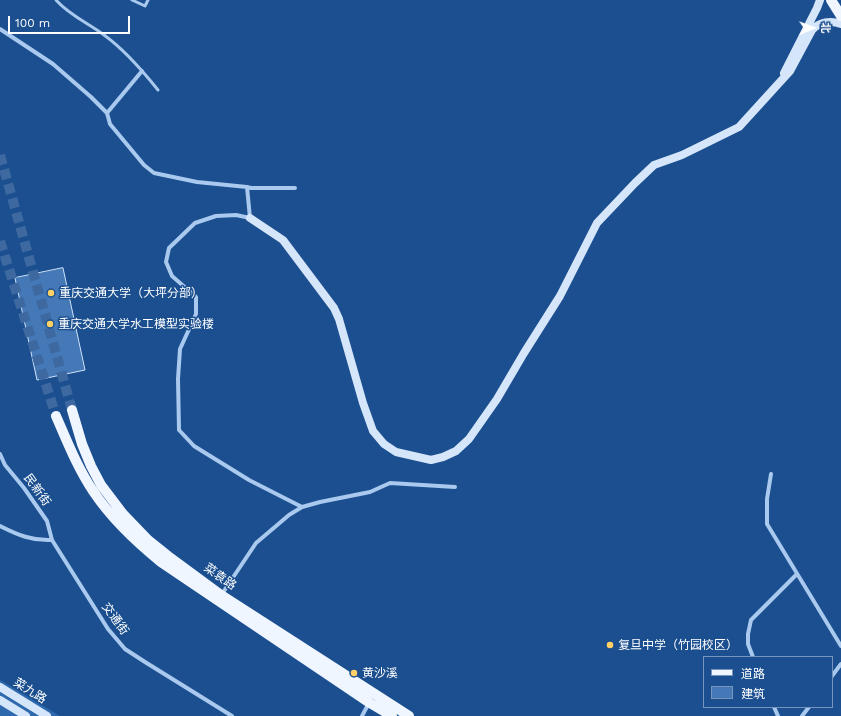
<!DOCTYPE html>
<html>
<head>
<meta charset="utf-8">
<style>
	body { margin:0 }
	#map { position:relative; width:841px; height:716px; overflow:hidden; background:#1b4f8f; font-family:"Work Sans","Noto Sans SC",sans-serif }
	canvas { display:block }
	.legend { position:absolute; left:703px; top:656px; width:130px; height:52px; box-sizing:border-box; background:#1b4f8f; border:1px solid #7695bc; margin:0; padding:5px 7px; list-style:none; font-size:12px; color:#fff }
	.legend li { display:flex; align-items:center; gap:8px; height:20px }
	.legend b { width:20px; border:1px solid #7695bc }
	.north { position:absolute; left:793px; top:8px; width:40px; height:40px; -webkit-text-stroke:3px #1b4f8f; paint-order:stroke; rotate:89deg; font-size:11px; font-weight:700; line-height:16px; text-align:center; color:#fff }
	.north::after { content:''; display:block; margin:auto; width:14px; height:18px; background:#fff; clip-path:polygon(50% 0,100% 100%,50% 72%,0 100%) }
	.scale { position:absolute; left:8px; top:16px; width:122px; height:18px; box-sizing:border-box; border:2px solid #fff; border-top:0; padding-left:5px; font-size:12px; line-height:14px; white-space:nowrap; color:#fff; -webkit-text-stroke:3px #1b4f8f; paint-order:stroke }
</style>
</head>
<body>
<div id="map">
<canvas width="841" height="716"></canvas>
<ul class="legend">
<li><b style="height:5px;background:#f0f6ff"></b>道路</li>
<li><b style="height:11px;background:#4478b7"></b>建筑</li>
</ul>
<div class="north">北</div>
<div class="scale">100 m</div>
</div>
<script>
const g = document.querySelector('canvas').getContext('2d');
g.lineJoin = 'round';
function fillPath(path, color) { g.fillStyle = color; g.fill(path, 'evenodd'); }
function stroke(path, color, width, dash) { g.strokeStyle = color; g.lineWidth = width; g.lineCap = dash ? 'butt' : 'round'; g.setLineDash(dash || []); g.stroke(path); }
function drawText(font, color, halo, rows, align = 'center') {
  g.font = font + ' "Work Sans","Noto Sans SC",sans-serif'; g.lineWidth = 3; g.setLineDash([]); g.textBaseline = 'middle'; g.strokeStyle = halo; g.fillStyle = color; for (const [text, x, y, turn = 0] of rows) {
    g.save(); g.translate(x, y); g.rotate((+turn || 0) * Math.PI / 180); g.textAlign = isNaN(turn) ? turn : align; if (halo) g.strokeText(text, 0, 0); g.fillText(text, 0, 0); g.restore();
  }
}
const green = new Path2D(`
	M0,680L60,716H0Z`);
const building = new Path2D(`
	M63,268L85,370L37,380L15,278Z`);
const primaryTunnel = new Path2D(`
	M0,155L72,410
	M0,241L56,416`);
const lane = new Path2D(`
	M56,0C69,15 88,23 104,35C125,50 142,70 158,90
	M132,0L145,6L148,0`);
const street = new Path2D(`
	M0,29L53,64L91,97L107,113L110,124L144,165L154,173L197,182L247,187L251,188H295
	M107,113L142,71
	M247,187L250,218L236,215L216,216L195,223L169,248L166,262L172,276L196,297V314L180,349L178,379L179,430L194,446L249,480L302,507
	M0,454L5,465L24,488L47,521L52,540
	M771,474L767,499V524L841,646
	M0,526C18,535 32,541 52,540L108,629L125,649L145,662L232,716
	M222,594L256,543L289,515L302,507L320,502L370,492L390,483L455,487
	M753,657L748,644V634L751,620L797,574
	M832,676L841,664
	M774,707L778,716
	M362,716L369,703
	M802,716L809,707`);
const secondary = new Path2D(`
	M784,73L817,8L820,0
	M250,218L283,240L334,308L339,319L363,403L373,431L384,444L396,452L431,460L443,457L456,451L469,439L497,399L524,353L560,296L597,223L635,183L654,165L682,155L739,127L790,71L812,30C819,22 831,20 841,24
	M0,687L47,716
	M0,700L26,716`);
const primary = new Path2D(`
	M831,0L841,16
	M72,410L82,444L91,466L101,485L123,514L148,540L168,556L221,595L409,716
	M56,416C67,441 77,467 93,491C111,518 135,541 161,562L370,703L392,716`);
const markers = [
	[51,293,4,"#ffd166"],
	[50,324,4,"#ffd166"],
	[610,645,4,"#ffd166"],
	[354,673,4,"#ffd166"]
];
const poiNames = [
	["重庆交通大学（大坪分部）",59,293],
	["重庆交通大学水工模型实验楼",58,324],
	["复旦中学（竹园校区）",618,645],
	["黄沙溪",362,673]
];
const streetNames = [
	["民新街",37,490,54],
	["菜袁路",220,577,35],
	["交通街",115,619,54],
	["菜九路",30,691,32]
];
fillPath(green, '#2e69ad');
fillPath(building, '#4478b7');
stroke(building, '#cfe3fa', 1);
stroke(primaryTunnel, '#3d69a0', 10, [10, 5]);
stroke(lane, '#a9c9ee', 3);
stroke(street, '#a9c9ee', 4);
stroke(secondary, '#d6e6fa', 8);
stroke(primary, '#f0f6ff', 10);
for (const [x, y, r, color] of markers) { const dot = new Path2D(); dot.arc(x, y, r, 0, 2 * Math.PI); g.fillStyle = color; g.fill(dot); stroke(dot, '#1b4f8f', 1.5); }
drawText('12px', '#fff', '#1b4f8f', poiNames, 'left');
drawText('12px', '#fff', '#1b4f8f', streetNames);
</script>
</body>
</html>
